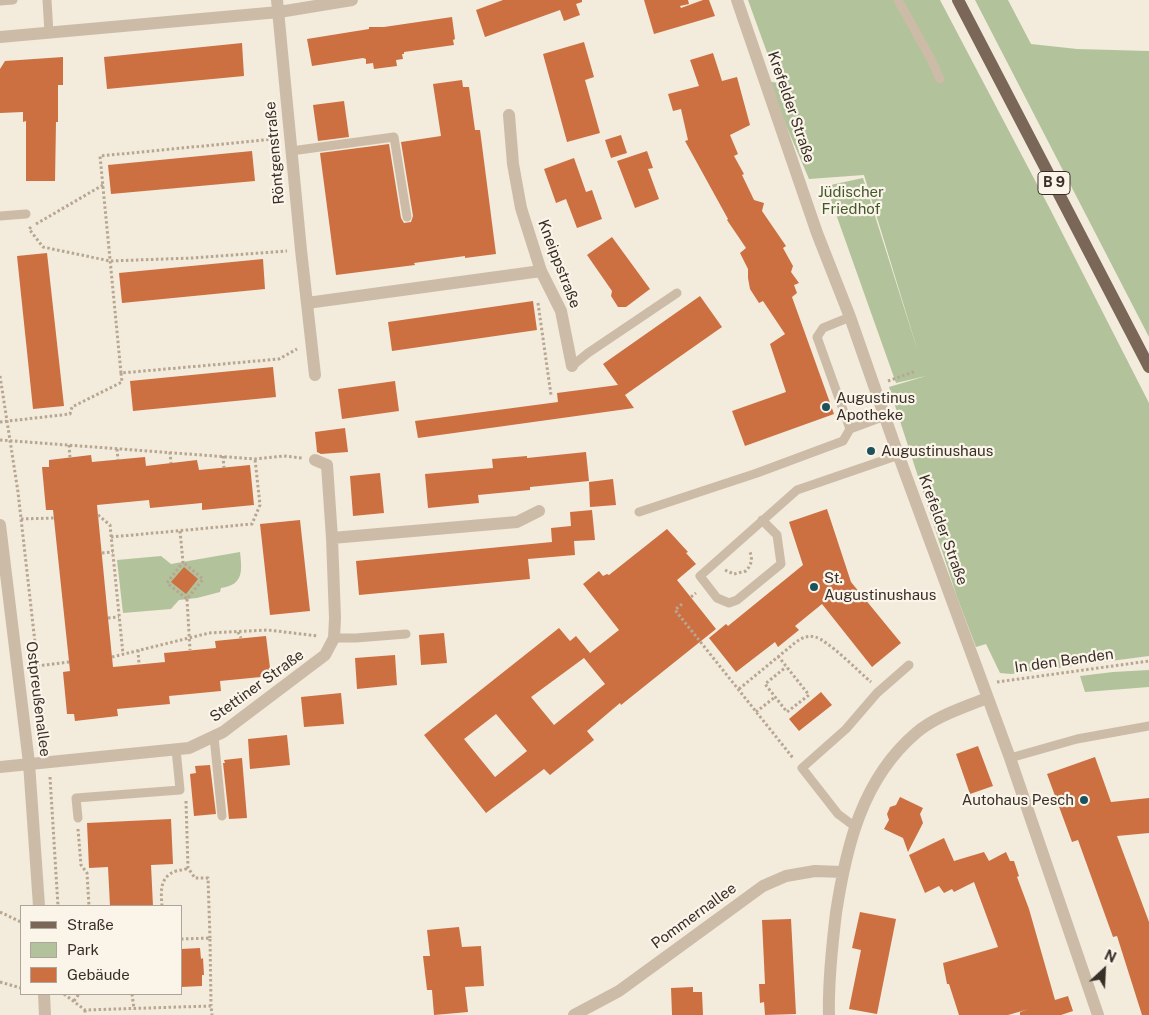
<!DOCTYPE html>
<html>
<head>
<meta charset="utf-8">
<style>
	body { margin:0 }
	#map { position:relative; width:1149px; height:1015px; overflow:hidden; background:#f3ebdc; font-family:"Public Sans",sans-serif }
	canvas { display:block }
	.legend { position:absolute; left:20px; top:905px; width:162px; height:90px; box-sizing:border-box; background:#fbf4e9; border:1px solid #ada59c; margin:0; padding:6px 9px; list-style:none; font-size:15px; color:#382f28 }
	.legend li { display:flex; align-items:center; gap:10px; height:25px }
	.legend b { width:25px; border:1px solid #ada59c }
	.north { position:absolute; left:1079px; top:945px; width:50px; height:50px; -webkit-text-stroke:4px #fbf4e9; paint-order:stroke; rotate:25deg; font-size:14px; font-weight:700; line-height:20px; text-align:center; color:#382f28 }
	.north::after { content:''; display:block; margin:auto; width:18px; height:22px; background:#382f28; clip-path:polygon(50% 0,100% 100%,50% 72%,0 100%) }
</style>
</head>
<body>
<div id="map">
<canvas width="1149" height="1015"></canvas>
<ul class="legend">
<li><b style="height:6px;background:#7b6758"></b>Straße</li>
<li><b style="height:14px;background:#b2c39b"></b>Park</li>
<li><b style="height:14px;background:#cc7042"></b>Gebäude</li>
</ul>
<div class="north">N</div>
</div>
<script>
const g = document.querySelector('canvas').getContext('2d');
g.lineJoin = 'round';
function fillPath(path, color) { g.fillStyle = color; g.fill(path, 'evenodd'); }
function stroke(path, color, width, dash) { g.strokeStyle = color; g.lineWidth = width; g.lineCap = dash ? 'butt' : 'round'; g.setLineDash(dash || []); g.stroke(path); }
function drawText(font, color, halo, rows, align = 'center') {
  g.font = font + ' "Public Sans",sans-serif'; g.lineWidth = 4.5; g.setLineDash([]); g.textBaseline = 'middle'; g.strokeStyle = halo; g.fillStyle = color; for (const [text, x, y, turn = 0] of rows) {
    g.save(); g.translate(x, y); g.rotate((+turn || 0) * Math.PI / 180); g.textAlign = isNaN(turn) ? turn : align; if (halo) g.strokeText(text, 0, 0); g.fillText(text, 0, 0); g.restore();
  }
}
const green = new Path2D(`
	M748,0H940L1049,207L1149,403V656L1011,674L1000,673L986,644L976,647L957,597L889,387L926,376L896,383L826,186L863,178L919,355L864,175L809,179L767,81L778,83Z
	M975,0H1008L1031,44L1077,49L1149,51V337Z
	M240,552C242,570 244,585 221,588L220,592L197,598L179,600L171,609L123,613L117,560L161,556L171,564Z
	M1149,670V687L1085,692L1080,676L1113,672Z`);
const building = new Path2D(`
	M503,0H582V2L576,4L580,15L564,21L560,10L485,37L476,10Z
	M644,0H688L689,4L680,6L681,8L703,0H709L715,16L654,34Z
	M452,17L455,39L453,40L454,45L404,52V54H402L403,59L396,60L397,66L374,69L373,63L366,64V59L363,58L312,66L307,39L369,29V27H384Z
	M584,42L594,77L585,80L600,133L567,142L543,54Z
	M242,43L244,76L107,89L104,57Z
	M713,53L722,81L737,77L750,125L730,135L738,154L734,156L744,174L742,175L754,200L764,203L762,211L786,246L783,248L793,266L791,272L799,283L794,285L797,293L792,297L834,414L745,446L732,411L786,392L770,344L785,334L763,301L759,303L750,289L748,278V269L740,253L746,248L727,220L728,219L685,141L688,140L681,109L673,111L668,94L699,86L690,60Z
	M63,57V85H58V122H56L55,181H26V121L23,122V112L0,113V69L5,61Z
	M462,80L463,87H469L475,130H480L496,254L465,258V256L414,263L415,265L336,275L320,153L389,144L401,218L404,223L411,222L413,216L401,142L441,136L433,84Z
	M344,101L349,137L318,141L313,105Z
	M621,135L627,153L611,158L605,140Z
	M252,151L255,181L111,194L108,165Z
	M647,151L653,168L648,169L659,199L635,208L617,161Z
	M574,158L586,192L592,190L602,219L577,228L566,199L556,203L544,169Z
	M612,237L650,289L626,307H618L611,296L612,291L587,255Z
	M47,253L64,406L33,409L17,256Z
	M263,259L265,289L122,303L119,273Z
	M700,296L722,327L625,395L634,408L418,438L415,421L558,402L557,393L618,385L603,364Z
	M533,301L537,330L392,351L388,322Z
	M273,367L276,397L133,411L130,381Z
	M395,381L399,411L342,419L338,389Z
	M345,428L348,452L321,454L317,452L315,432Z
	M586,452L589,481L530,487V490L478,495L479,503L428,508L425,474L493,468L492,459L527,456V458Z
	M91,455L92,462L145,457L146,466L197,460L199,470L250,465L254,505L202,510V503L150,508L149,500L97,505L108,618L113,667L165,662L164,653L216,648L215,641L266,636L271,676L220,681L221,691L169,696L170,704L117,709L118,716L75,721L74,714H67L63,672L70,671L53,510H46L42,467H49V460Z
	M380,473L384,513L353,516L350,476Z
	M613,479L616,505L590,507L589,482Z
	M827,509L851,582L901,643L872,667L822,604L795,626L799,630L778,647L775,642L736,672L709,638L726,624L728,626L803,565L789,522Z
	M592,510L595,540L574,541L575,555L528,559L530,579L359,595L356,561L552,542L551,528L571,526L570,512Z
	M300,520L310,611L270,615L260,524Z
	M667,529L688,552L686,553L696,564L677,580L716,629L621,705L620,703L587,731L594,740L550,775L544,769L486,813L424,735L559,628L570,641L576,636L590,653L619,630L583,584L599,571L603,576L607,574L609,575ZM584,658L605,684L554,725L531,697ZM496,714L527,751L495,777L464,739Z
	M184,567L198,579L186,594L171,582Z
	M444,633L447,663L421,665L419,635Z
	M395,655L397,685L357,689L355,658Z
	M821,692L832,705L799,731L789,719Z
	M341,693L344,724L304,727L301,697Z
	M287,735L290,765L250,769L248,739Z
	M978,746L993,786L970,794L956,754Z
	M1095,757L1111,802L1149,798V833L1117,836L1149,922V1015H1142L1117,936L1113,937L1078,840L1072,842L1047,774Z
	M242,758L247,818L229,819L223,763H225L224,760Z
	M210,765L216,814L194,816L190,774L196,773L195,766Z
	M900,797L923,808L920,814L923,823L908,852L903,838L884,829L889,820L887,814L890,807L896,805Z
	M171,819L173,864L151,865L153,906H110L108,867L89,868L87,823Z
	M944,838L954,861L984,852L989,861L1006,852L1010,861H1014L1019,876L1017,877L1029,909L1055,1000L1068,996L1073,1011L1061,1015H1020V1012L1029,1009L1008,1015H959L949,984H947L943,963L998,947L974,882L954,892L952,889L944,893L939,886L925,893L909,855Z
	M860,912L896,919L877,1014L849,1009L861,950L852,948Z
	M791,919L796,1014L765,1015L764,1002L760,1003L759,984H765L762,920Z
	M459,927L462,947L481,946L484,986L465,987L468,1012L434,1015L432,990H427L423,956H430L427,930Z
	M200,948L201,959L203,958L204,975H202V986L181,987V949Z
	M693,987V992H702L703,1015H672L671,988Z`);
const path = new Path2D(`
	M36,224L103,185
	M31,227L29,229L43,247L110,261L192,258L287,251
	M538,303L551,395
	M121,373L100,156L275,139
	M0,376L18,492L47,749
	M888,381L916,371
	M0,422L70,414L72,407L122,382L121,373L279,359L297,349
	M0,440L255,459L284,456L302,458
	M69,445L70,458
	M117,449L118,460
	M170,452L171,463
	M223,456L224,468
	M98,515L110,525L123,654
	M21,519L54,518
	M180,531L183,562L167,583L187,599L203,579L183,562
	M111,537L252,524L260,505L255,459
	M102,553L113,552
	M725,570L734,574L746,571C752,564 753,558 749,550
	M691,597L696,593
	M187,599L190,650
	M682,604L675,610L793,758
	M108,618L119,617
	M238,632L241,638
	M138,650L139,664
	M778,656L809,695L787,712L765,684L786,667
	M112,657L209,633L268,630L318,636
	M37,666L69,662
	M997,682L1149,661
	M739,689L796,642C802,638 807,635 815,637C828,640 859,672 871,682
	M756,712L775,697
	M50,777L58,906
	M186,801L188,868L195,878H208L210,938
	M78,829L81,865L87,873L89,906
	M162,906C161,892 159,877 176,871C180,870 184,870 188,868
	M0,912L21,922
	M181,939L210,938L211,1006
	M0,982L21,988
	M64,994L85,1010L211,1006L212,1015
	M132,994L134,1009
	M74,1001L79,994
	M85,1010V1015`);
const lane = new Path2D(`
	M47,0L49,33
	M898,0L931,59L940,79
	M0,1L13,0
	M291,151L394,137L407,217
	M0,216L26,214
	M850,317L823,328L817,337L850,429
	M572,366L588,353L677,293
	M639,512L757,473L843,441L850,429L885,416
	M762,520L777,535L781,564L737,600L729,603L717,598L700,576L797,490L899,455
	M334,638H356L406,634
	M214,737L222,816
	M1010,758L1077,739L1149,726
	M78,818L76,798L180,790L176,749
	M854,826L838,814L802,768L846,729L877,693L909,665`);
const street = new Path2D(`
	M277,0L301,250L315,375
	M737,0L817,233L850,317L894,443L1010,758L1098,1015
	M0,37L279,12L352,0
	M509,115L513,164L521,208L541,271L561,311L572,366
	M307,303L541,271
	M0,525L29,763L39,906
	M332,538L517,522L539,511
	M0,767L189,748L223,732L325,655L334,638L335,618L332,538L327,465L315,460
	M44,994L45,1015
	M574,1015L619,991L763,886L786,876L815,871L842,872
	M829,1015C828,981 832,946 836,913C846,847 862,779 916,733C936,716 963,708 987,698`);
const primary = new Path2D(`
	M958,0L1149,367`);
const markers = [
	[826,407,5,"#1b525c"],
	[871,451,5,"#1b525c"],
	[814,587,5,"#1b525c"],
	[1084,800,5,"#1b525c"]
];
const shields = [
	[1054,183,32]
];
const shieldNames = [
	["B 9",1054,183]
];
const streetNames = [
	["Krefelder Straße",791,107,71],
	["Röntgenstraße",275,153,-95],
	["Kneippstraße",559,264,69],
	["Krefelder Straße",943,530,70],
	["In den Benden",1064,661,-8],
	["Stettiner Straße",257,686,-36],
	["Ostpreußenallee",38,699,83],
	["Pommernallee",694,916,-36]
];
const parkNames = [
	["Jüdischer",851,192],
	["Friedhof",851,209]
];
const poiNames = [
	["Augustinus",836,398],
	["Apotheke",836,415],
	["Augustinushaus",881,451],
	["St.",824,578],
	["Augustinushaus",824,595],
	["Autohaus Pesch",1074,800,"right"]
];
fillPath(green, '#b2c39b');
fillPath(building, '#cc7042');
stroke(path, '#b8a691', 3, [2.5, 2.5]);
stroke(lane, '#ccbca7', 9);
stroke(street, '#ccbca7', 12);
stroke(primary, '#7b6758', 12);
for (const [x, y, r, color] of markers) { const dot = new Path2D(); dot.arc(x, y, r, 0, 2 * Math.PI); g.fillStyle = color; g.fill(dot); stroke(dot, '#fbf4e9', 2); }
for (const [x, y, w] of shields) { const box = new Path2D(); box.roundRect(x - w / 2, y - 11.5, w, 23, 4); g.fillStyle = '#fbf4e9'; g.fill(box); stroke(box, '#382f28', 1); }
drawText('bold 14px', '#382f28', null, shieldNames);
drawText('15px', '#382f28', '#fbf4e9', streetNames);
drawText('15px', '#43582b', '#fbf4e9', parkNames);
drawText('15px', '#382f28', '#fbf4e9', poiNames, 'left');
</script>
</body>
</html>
